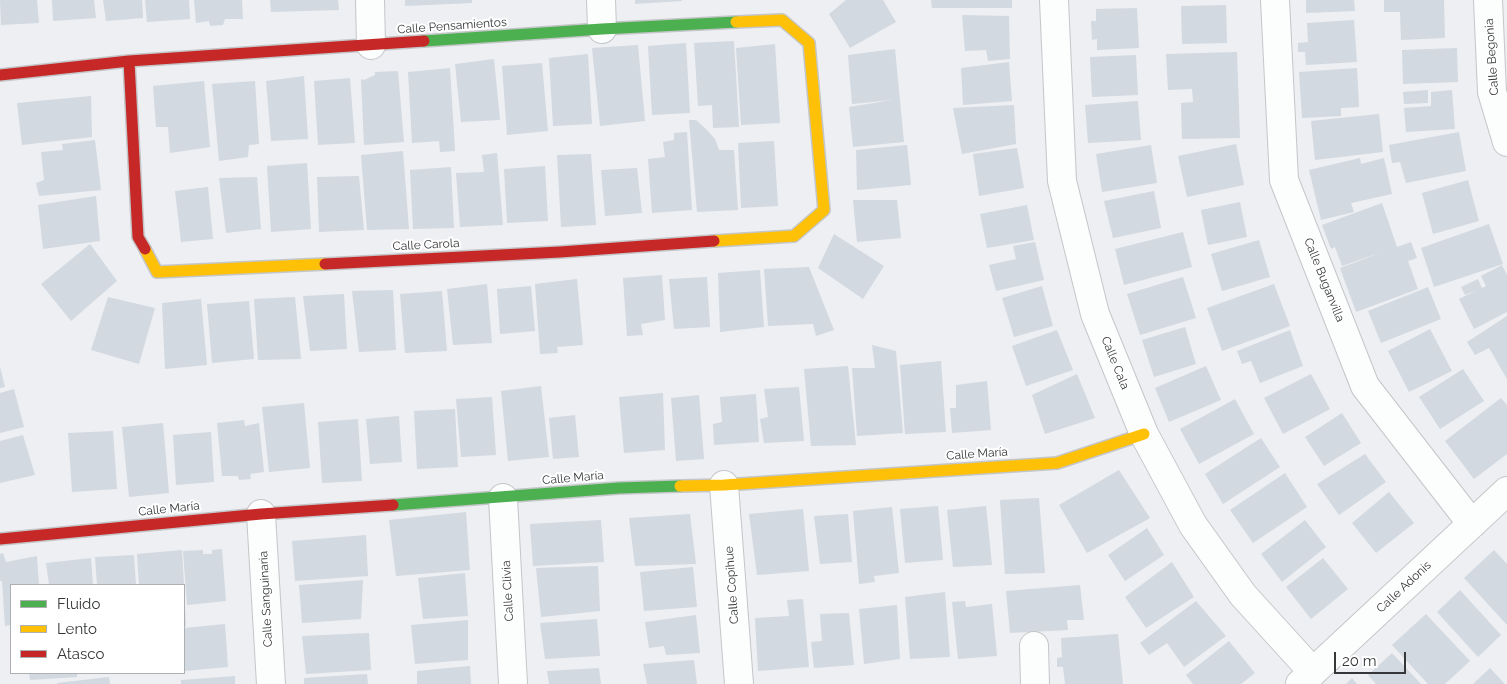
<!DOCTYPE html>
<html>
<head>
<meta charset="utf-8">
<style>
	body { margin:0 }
	#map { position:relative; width:1507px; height:684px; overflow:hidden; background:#edeff2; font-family:Raleway,sans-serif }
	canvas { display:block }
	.legend { position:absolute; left:10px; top:584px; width:175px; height:90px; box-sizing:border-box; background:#fff; border:1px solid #aeafb0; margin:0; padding:6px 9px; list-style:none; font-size:15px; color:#353739 }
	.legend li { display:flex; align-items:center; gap:10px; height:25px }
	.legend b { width:25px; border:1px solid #aeafb0 }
	.scale { position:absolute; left:1334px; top:652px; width:72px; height:22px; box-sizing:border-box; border:2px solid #353739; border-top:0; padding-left:6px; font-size:15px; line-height:18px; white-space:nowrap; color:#353739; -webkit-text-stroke:4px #fff; paint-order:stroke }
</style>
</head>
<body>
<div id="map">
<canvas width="1507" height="684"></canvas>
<ul class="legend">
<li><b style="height:6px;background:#4caf50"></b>Fluido</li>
<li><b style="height:6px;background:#ffc107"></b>Lento</li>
<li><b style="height:6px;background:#c62828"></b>Atasco</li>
</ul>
<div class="scale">20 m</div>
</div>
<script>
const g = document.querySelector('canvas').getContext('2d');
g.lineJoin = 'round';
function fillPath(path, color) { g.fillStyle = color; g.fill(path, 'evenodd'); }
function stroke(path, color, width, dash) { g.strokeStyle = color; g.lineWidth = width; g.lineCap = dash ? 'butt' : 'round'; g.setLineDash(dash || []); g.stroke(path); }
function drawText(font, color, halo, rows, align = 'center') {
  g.font = font + ' Raleway,sans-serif'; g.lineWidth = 4; g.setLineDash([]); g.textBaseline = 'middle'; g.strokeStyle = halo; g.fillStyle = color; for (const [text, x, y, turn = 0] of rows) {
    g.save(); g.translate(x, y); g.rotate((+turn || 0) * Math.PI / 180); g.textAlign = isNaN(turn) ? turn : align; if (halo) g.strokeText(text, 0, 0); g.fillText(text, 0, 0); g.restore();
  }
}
const building = new Path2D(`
	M0,0H37L39,23L1,25Z
	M52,0H94L96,18L53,21Z
	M103,0H142L143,18L106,21Z
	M145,0H189L190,19L147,22Z
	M194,0H242L243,19H225L223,25L210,26L209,21L196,23Z
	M270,0H338L339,10L271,12Z
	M405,0H472V3L405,6Z
	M635,0H682V1L635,4Z
	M846,0H883L896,22L850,48L829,14Z
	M931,0H1012V8H932Z
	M1306,0H1354L1355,11L1306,13Z
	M1384,0H1444L1445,38L1401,40L1400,12H1384Z
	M1226,5L1227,43L1182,44L1181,6Z
	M1137,8L1139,48L1097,50V39L1092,40L1091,21H1096V9Z
	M962,15L1009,16L1010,59L988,61L986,50L965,51Z
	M1354,20L1357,62L1306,65L1305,52H1298V43L1308,42L1307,23Z
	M734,41L739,127L713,128L712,105L698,106L694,43Z
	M686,43L690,113L652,115L648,46Z
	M775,44L780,123L741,125L736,48Z
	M638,45L645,121L600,126L592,48Z
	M1457,48L1458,82L1403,84L1402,50Z
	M895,49L904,142L853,147L849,107L892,100L852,104L848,55Z
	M1237,52L1240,138L1182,139L1181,103L1193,102L1192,89L1168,90L1166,54Z
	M588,54L592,124L553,126L549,58Z
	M1136,55L1138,95L1092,97L1090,57Z
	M494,59L500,120L461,122L455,64Z
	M1009,62L1012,101L963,105L961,68Z
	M542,63L548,131L507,135L502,66Z
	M450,68L455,151L440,152L439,141L412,143L408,72Z
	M1357,68L1359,107L1341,108V116L1302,118L1299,72Z
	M398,71L404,142L364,145L361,79L364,80L375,75V72Z
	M304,76L308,139L271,141L266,81Z
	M350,78L355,143L318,145L314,81Z
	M204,81L210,147L170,153L168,127H156L153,86Z
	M255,81L259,144L249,145L248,157L219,161L212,84Z
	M1428,90V103L1404,104L1403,92Z
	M1452,90L1455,129L1406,132L1404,108L1431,106V92Z
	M91,96L92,137L22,145L17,103Z
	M1138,101L1141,140L1088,143L1085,105Z
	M1014,105L1016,144L962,154L953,108Z
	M1379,114L1383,152L1315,160L1311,121Z
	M689,120H696L706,129L715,139L719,150H734L738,210L697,212Z
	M687,132L692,210L652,213L648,159L665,157L663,142L674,140V133Z
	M1459,132L1466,171L1406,183L1400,162L1392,163L1389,145Z
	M95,140L101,190L39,196L36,183L44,180L41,152L63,150L62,144Z
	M774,141L778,206L741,208L738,143Z
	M1236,144L1244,185L1187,197L1178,156Z
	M907,145L911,185L857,190L856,150Z
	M1151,145L1157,183L1102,192L1096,154Z
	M1017,148L1024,188L979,196L973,154Z
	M403,151L409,229L367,230L361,155Z
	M497,153L503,225L460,227L456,173L484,172L482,155Z
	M591,154L596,225L561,227L557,155Z
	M1360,158L1361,164L1384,158L1392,194L1351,203L1354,212L1321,220L1309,170Z
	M307,163L311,229L271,232L267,166Z
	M545,166L548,221L507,223L504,169Z
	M451,167L454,228L413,229L410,170Z
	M637,168L642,213L605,216L601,170Z
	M359,176L364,230L319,232L317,177Z
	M257,177L261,229L226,233L219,178Z
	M1468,180L1479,221L1433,234L1422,193Z
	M208,187L213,239L181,242L175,191Z
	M1154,191L1161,228L1113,238L1104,201Z
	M96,196L100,241L43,249L38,205Z
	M853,200H897L901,238L857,242Z
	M1240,202L1247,237L1208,245L1201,210Z
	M1382,203L1397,247L1411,242L1417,258L1408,261L1418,289L1356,312L1340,268L1385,251L1342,266L1335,247L1331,249L1322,225Z
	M1027,205L1034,240L987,248L980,214Z
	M1489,224L1503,264L1434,287L1421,248Z
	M1183,232L1192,267L1124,285L1115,249Z
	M834,234L884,266L863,299L818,268Z
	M1259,240L1270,277L1222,291L1211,254Z
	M1035,242L1044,280L996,291L989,265L1016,259L1013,246Z
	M90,244L117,281L71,321L41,284Z
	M1502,265L1507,275V312L1474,329L1459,299L1477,290L1465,295L1461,287L1478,279L1482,288L1486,286L1481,276Z
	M809,267L834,330L816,336L813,324L768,326L764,269Z
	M760,270L764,327L720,332L718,273Z
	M662,275L665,320L641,324L643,335L627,336L623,278Z
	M707,277L710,327L674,329L669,279Z
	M1183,277L1196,318L1140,335L1127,294Z
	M577,279L583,345L557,347L558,353L540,354L535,284Z
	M487,284L492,343L453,345L447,289Z
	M1274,284L1290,326L1222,351L1207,308Z
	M531,286L535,331L500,334L497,289Z
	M1042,286L1053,326L1014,337L1002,298Z
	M1428,287L1441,319L1381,343L1368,311Z
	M393,290L396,350L359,352L352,291Z
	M442,291L447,351L405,353L400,294Z
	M344,294L347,349L310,351L303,296Z
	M108,297L155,308L139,364L91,350Z
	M295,297L301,359L258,360L254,299Z
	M201,299L207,365L165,369L162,303Z
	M249,301L254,359L212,363L207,304Z
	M1507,316V379L1489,348L1475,355L1467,342Z
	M1185,327L1196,364L1154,377L1142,340Z
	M1430,329L1452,371L1409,392L1388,351Z
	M1057,330L1073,370L1026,386L1012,346Z
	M1290,330L1303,366L1260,383L1251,361L1242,364L1237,351Z
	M872,345L896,351L903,433L857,436L852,368H875Z
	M941,361L946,432L905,434L900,365Z
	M848,366L856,445L811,446L804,369Z
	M1206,366L1221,400L1169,422L1155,388Z
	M0,367L5,387L0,388Z
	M1463,369L1484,401L1440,429L1419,397Z
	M1077,374L1095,418L1045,434L1032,395Z
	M1311,374L1330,409L1283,434L1264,398Z
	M987,381L991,430L952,433L950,408H956V385Z
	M541,386L549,457L508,461L501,391Z
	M799,387L804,441L764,443L760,419L768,417L764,389Z
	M14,389L24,427L0,433V393Z
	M663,393L665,450L624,453L619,397Z
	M756,394L759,442L714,445L713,424L722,422L720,397Z
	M699,395L704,459L676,461L671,398Z
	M492,397L496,455L461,457L456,399Z
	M1501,398L1507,405V454L1474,479L1445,441Z
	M1235,399L1254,434L1199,464L1180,429Z
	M304,403L310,468L269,472L262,407Z
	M455,409L458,467L417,469L414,411Z
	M1342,413L1361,443L1324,466L1305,437Z
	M575,415L579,457L553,459L549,418Z
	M399,416L402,462L370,464L366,419Z
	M358,419L362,481L322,483L318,422Z
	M244,420L245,426L259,423L264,472L250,474L251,479L239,480L238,476H222L217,423Z
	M163,423L169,493L129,497L122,427Z
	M113,431L117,489L72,492L68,433Z
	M211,432L214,482L176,485L173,435Z
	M23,435L35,475L0,483V441Z
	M1261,438L1280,467L1223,504L1205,474Z
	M1365,454L1386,482L1339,515L1317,484Z
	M1119,470L1150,518L1087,553L1059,505Z
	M1285,473L1307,507L1253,543L1230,510Z
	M1389,492L1414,523L1376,553L1352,523Z
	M1039,498L1045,573L1005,574L1000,500Z
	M938,506L943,560L905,563L900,509Z
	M986,506L992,565L953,567L947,510Z
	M892,507L899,573L874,576L875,582L859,584L853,511Z
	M803,509L809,571L757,575L749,514Z
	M466,512L470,570L396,576L389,520Z
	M690,514L696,564L635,566L629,518Z
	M848,514L852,562L820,564L814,516Z
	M601,520L604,562L533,566L530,524Z
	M1305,520L1326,547L1282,582L1261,554Z
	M1147,528L1164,555L1125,581L1108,555Z
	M366,535L368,576L295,581L292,541Z
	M222,549L226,601L187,605L183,551L203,550V554H212V550Z
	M182,550L184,585H139L137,554Z
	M1494,550L1507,564V625L1464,578Z
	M3,553L6,562L37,556L39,585H11V625L5,626L2,581H0V554Z
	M134,555L136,585H97L95,557Z
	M91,558L93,585H49L46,563Z
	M1323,558L1348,589L1311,619L1286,587Z
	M1172,562L1194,597L1146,628L1125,597Z
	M598,566L600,611L541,617L536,568Z
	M693,567L697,607L644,611L640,572Z
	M465,573L468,616L423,619L418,578Z
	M363,580L361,619L302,623L299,585Z
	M1080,585L1084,620H1067L1068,630L1010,633L1006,591Z
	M1460,590L1501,635L1478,657L1437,612Z
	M945,592L950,657L910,659L905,597Z
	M803,599L809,667L758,671L755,618L789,616L787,600Z
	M965,601L966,607L992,604L997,656L958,659L952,602Z
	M1196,601L1226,636L1184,667L1167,643L1149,655L1140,643Z
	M897,605L900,659L864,664L859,609Z
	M184,607H185L186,626H184Z
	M849,613L854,665L814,668L811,642L822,641L820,614Z
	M1426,614L1470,661L1445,684H1428L1392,645Z
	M696,615L700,653L666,655L664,646L649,648L645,622Z
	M597,619L600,656L545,659L540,623Z
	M468,620V660L415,664L411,625Z
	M225,624L228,667L184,671V628Z
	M369,633L371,670L306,674L302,636Z
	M1118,634L1123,684H1065L1063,667H1057V658L1062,657L1061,638Z
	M1229,641L1255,673L1241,684H1193L1186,675Z
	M1392,653L1421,684H1376L1368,675Z
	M694,660L697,684H647L643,664Z
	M470,666L471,684H417V671Z
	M599,668L601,684H549L547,671Z
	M1490,668L1505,684H1473Z
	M29,673H77V677L30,680Z
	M367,674L368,684H304V678Z
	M235,676V684H181V680Z
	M109,677L110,684H57V683Z
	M1352,678L1357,684H1346Z`);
const street = new Path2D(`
	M370,0L371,45
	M601,0L602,29
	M1054,0L1062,181L1095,314L1144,434L1193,525L1243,595L1313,672
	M1275,0L1284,180L1365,386L1472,524
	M1488,0L1492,92L1507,142
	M724,485L739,684
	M503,498L513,684
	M261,514L271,684
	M1034,646L1035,684
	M1300,684L1507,491`);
const fast = new Path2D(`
	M424,41L602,29L736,22
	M393,505L619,488L680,486`);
const slow = new Path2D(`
	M714,241L794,236L824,210L809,43L782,20L736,22
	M145,249L157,272L325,264
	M680,486L724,485L1057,463L1144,434`);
const jam = new Path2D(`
	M129,61L138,237L145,249
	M0,75L129,61L424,41
	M325,264L560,252L714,241
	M0,539L261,514L393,505`);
const streetNames = [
	["Calle Pensamientos",452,26,-4],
	["Calle Begonia",1492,57,-94],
	["Calle Carola",426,245,-3],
	["Calle Buganvilla",1324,280,68],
	["Calle Cala",1115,363,68],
	["Calle María",977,454,-4],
	["Calle María",573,478,-5],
	["Calle María",169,509,-6],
	["Calle Copihue",732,585,-94],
	["Calle Adonis",1404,587,-43],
	["Calle Clivia",508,591,-93],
	["Calle Sanguinaria",266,599,-93]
];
fillPath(building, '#d2d9e1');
stroke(street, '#c4c6c8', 30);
stroke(fast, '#c4c6c8', 14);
stroke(slow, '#c4c6c8', 14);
stroke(jam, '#c4c6c8', 14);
stroke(street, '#fcfdfd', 28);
stroke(fast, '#4caf50', 11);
stroke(slow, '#ffc107', 11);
stroke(jam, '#c62828', 11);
drawText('12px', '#353739', '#fff', streetNames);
</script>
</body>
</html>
